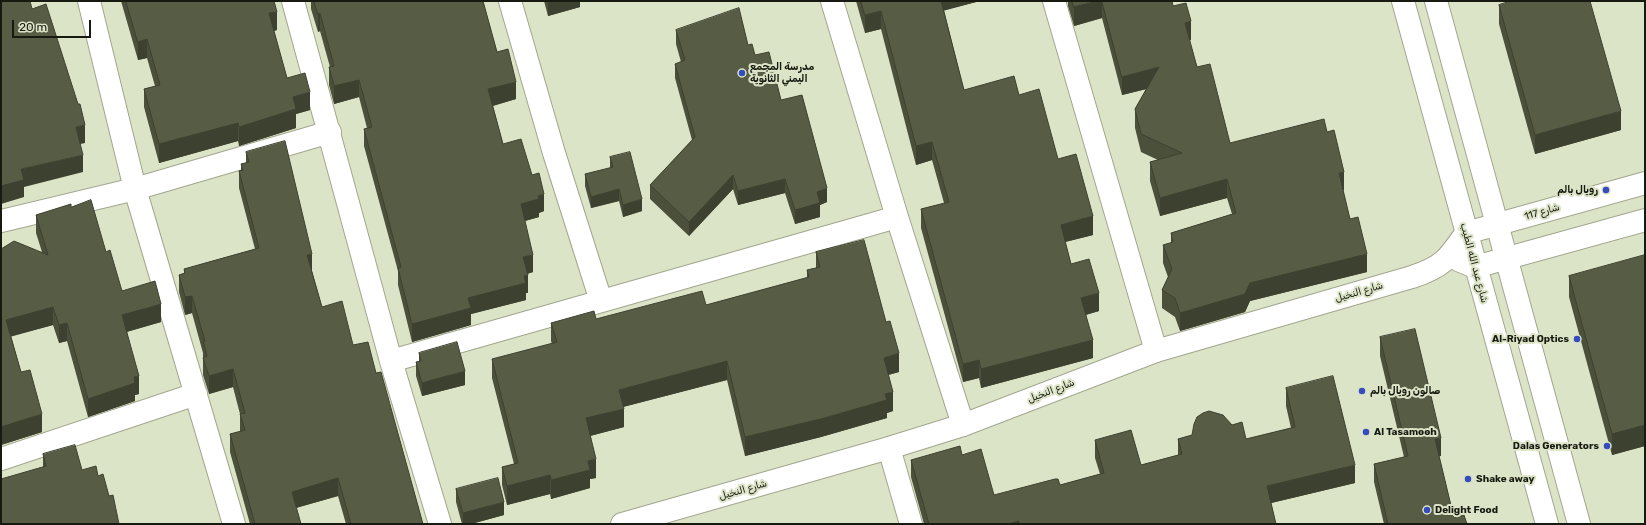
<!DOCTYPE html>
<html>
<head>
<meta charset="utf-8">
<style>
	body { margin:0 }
	#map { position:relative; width:1646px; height:525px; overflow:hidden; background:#dce4c8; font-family:Rubik,sans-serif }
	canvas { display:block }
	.frame { position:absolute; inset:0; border:2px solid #171a10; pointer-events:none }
	.scale { position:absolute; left:12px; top:20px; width:79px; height:18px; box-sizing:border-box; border:2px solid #171a10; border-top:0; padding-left:5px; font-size:12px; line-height:14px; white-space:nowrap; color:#171a10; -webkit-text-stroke:3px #dce4c8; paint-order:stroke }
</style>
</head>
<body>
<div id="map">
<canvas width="1646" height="525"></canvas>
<div class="frame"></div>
<div class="scale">20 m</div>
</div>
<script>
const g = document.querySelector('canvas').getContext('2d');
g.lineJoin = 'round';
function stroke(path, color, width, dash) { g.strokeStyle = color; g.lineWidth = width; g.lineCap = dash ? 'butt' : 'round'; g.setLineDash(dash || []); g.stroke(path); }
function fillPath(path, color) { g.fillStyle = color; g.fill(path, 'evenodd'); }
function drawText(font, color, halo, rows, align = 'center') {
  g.font = font + ' Rubik,Vazirmatn,sans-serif'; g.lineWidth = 4; g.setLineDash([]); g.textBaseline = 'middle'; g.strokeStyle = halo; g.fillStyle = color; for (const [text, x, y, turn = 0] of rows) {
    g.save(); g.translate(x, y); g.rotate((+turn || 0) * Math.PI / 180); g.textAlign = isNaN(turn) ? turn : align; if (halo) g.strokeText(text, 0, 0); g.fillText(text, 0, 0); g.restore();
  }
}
const minor = new Path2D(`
	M89,1L135,189L234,524
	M293,1L391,361L440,524
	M510,1L554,153L601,301
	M832,1L897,217L963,425
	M1054,1L1156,351
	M1,221L135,189L330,132
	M391,361L897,217
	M889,448L911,524
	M1,459L196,394`);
const tertiary = new Path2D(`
	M1458,260L1475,267L1645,220
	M622,524L889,448L963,425L1156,351L1412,277C1443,267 1448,259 1466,233L1645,183`);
const secondary = new Path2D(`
	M1403,1L1547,524
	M1436,1L1579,524`);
const wall = new Path2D(`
	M121,1H274L277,30L274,31L287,78L310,110L296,114V128L239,146L238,141L159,163L144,107V89L155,86L147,58L138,60Z
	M311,1H483L497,52L516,99L493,106L503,144L532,175L544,211L539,213V217L525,221L533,272L527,274L528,293H526V300L471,314V325L412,342L398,285V271L364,146V129L367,128L359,97L334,104L329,85V67H330L320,31L318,32L311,9Z
	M544,1H580V7L548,16Z
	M856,1H980L944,10L964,90L1019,95L1058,159L1093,235L1065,242L1071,264L1099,311L1086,315L1093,358L981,388L979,378L963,382L921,228V209L944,203L932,160L916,165L881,29L865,33Z
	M1068,1H1172L1173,6L1191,40H1189L1197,67L1230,143L1327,132L1344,190H1343L1350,219L1367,272L1250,301L1245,312L1180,331L1175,317L1162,308V290L1168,277L1163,263V245L1171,243V233L1232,214L1227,198L1160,216L1150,181V162L1158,160L1141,152L1135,128V109L1146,89L1122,95L1102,18L1074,26L1068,6Z
	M1499,5L1621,130L1535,154L1499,24Z
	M676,30L748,45L755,55L781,100L827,202L820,205V217L795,224L785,193L738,205L733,189L689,236L650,199V185L692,140L675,78V64L681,62L676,44Z
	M246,152L312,271L322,307L376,373L423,524H346L338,496L296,508L301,524H250L230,452V434L240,432V414L233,387L209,394L203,375V353L192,313L185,315L179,292V275L184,273V269L255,249L239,188V171L241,170V164L246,163Z
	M610,157L642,211L623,217L619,201L591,208L585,186V174L610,168Z
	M71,207L106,252L122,291L161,322L127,332L139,394L135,395V401L88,417L67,341L59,343L53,325L11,336L21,372L42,432L1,445V249L42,252L36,233V215Z
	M816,252L899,372L888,375L893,411L887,413V418L821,437L745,456L727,380L623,407L624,427L590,436L596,478L590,479V488L551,499L550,494L507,505L502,485V467L514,464L492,378V359L552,344L551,341V323L596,319L706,305L807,278V270L816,268Z
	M1645,255V446L1612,455L1569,297V276Z
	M1380,337L1441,456H1439L1454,518L1467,524H1384L1374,482V464L1404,457L1380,356Z
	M419,353L465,385L422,396L416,376V362H419Z
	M1286,388L1355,483L1271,503L1276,524H924L911,477V460L962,455L994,495L1060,485L1100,474L1095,458V440L1141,465L1178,455V439L1232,425L1246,439L1291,428L1286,406Z
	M43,454L82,470L98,476L109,496L43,467Z
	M456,489L504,515L471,524H462L456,502Z`);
const shadedWall = new Path2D(`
	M554,1H580V7L548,16V3Z
	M939,1H980L939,12Z
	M1098,1H1102V18L1074,26V7Z
	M881,11V29L865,33V15Z
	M277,12V30L269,32V13Z
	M320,13V31L318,32V14Z
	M1191,21V40L1185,42V23Z
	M147,39V58L138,60V42Z
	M1159,67V86L1122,95V77Z
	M359,80V97L334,104V86Z
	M516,82V99L488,107V89Z
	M310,92V110L296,114V128L239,146V127L293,97Z
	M1621,111V130L1535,154V135Z
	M238,123V141L159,163V144Z
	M85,125V143L76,145V127Z
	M932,142V160L916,165V146Z
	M83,155V172L24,187V197L1,204V186L21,169Z
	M1344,172V190L1339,191V173Z
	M733,175V189L689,236V222Z
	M785,179V193L738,205V191Z
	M1227,179V198L1160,216V198Z
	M827,188V202L820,205V217L795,224V210L817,192Z
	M619,189V201L591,208V197Z
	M544,194V211L539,213V217L521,222V204L538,196Z
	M642,199V211L623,217V205Z
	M1093,216V235L1061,243V225Z
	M312,254V271L307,273V255Z
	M1367,254V272L1250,301L1245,312L1180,331V313L1250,283Z
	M533,255V272L523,275V257Z
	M528,275V293H526V300L471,314V325L412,342V324L468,298Z
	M1099,293V311L1081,316V298Z
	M192,296V313L185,315V297Z
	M161,304V322L122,333V315Z
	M53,307V325L6,338V320Z
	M67,323V341L59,343V325Z
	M1093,340V358L981,388V369Z
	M899,353V372L884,376V358Z
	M979,360V378L963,382V364Z
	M727,361V380L619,408V390Z
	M233,369V387L209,394V376Z
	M465,371V385L422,396V383Z
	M139,376V394L135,395V401L88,417V399L134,377Z
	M893,392V411L887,413V418L821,437L745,456V437Z
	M624,409V427L586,437V418Z
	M42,414V432L1,445V427Z
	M1645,425V446L1612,455V434Z
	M1441,438V456L1435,457V439Z
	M596,459V478L590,479V488L551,499V480L588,461Z
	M1355,465V483L1267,504V486Z
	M550,475V494L507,505V486Z
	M338,478V496L292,509V492Z
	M504,502V515L471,524H463V513Z
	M1019,521V524H1008Z`);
const building = new Path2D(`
	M1,1H30L32,9L46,4L78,104H80L85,125L76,127L83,155L21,169L24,180L1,186Z
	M126,1H274L277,12L269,13L287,78L305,73L310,92L293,97L296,109L239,127L238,123L159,144L144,89L160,85L147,39L138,42Z
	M314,1H483L497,52L508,49L516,82L488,89L503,144L521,139L532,175L539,173L544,194L538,196L539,199L521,204L533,255L523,257L528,275L524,276L526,283L468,298L471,308L412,324L398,268L401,267L364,129L372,127L359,80L334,86L329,67L334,66L320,13L318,14Z
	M861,1H941L964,90L1014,76L1019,95L1039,89L1058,159L1076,154L1093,216L1061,225L1071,264L1089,259L1099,293L1081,298L1093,340L981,369L979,360L963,364L921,209L949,202L932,142L916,146L881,11L865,15Z
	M1072,1H1098L1074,7Z
	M1102,1H1172L1173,6L1186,3L1191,21L1185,23L1197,67L1210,64L1230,143L1324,119L1327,132L1334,130L1344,172L1339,173L1350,219L1358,217L1367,254L1250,283L1245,294L1180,313L1175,298L1162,290L1172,269L1163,245L1173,242L1171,233L1236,213L1227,179L1160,198L1150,162L1182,153L1141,134L1135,109L1159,67L1122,77Z
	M1511,1H1590L1621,111L1535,135L1499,5Z
	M739,8L748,45L752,44L755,55L769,52L781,100L802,95L827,188L817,192L820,203L795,210L785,179L738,191L733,175L689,222L650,185L695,137L675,64L685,60L676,30Z
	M285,141L312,254L307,255L322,307L342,301L353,345L368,342L376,373L381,372L423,524H351L338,478L292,492L301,524H255L230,434L245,430L240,414L245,413L233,369L209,376L203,358L207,356L203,341H205L192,296L185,297L179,275L185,273L184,269L259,248L239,171L243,170L241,164L249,162L246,152Z
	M630,152L642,199L623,205L619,189L591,197L585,174L613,167L610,157Z
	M91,200L106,252L110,250L122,291L155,281L161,304L122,315L139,376L134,377L135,383L88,399L67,323L59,325L53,307L6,320L21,372L30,370L42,414L1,427V249L14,241L48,255L36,215L71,204V207Z
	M864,240L886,322L890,321L899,353L884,358L893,392L885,394L887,400L821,419L745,437L727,361L619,390L624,409L586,418L596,459L588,461L590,470L551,480L550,475L507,486L502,467L518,463L492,359L557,342L551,323L594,311L596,319L702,291L706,305L809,277L807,270L820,267L816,252Z
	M1645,255V425L1612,434L1569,276Z
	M1415,329L1441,438L1435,439L1454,518L1464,515L1467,524H1388L1374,464L1408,456L1380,337Z
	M457,342L465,371L422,383L416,362L421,361L419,353Z
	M1333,376L1355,465L1267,486L1276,524H1019V521L1008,524H929L911,460L960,446L962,455L981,449L994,495L1055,479H1058L1060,485L1104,473L1095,440L1131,430L1141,465L1182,454L1178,439L1192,435L1194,424L1197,417L1203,413L1209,411L1223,415L1232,425L1242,422L1246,439L1295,427L1286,388Z
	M75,445L82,470L96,466L98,476L103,474L109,496L113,495L119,524H1V479L46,466L43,454Z
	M498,478L504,502L463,513L456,489Z`);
const markers = [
	[742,73,4,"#354cbe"],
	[1606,190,4,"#354cbe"],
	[1577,339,4,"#354cbe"],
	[1362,391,4,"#354cbe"],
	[1366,432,4,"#354cbe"],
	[1607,446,4,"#354cbe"],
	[1468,479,4,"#354cbe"],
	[1427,510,4,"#354cbe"]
];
const poiNames = [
	["مدرسة المجمع",750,67],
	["اليمني الثانوية",750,79],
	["رويال بالم",1598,190,"right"],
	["Al-Riyad Optics",1569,339,"right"],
	["صالون رويال بالم",1370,391],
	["Al Tasamooh",1374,432],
	["Dalas Generators",1599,446,"right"],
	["Shake away",1476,479],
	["Delight Food",1435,510]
];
const streetNames = [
	["شارع 117",1542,212,-16],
	["شارع عبد الله الطيب",1474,263,75],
	["شارع النخيل",1359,292,-16],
	["شارع النخيل",1051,391,-21],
	["شارع النخيل",743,490,-16]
];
stroke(minor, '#a0a78d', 24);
stroke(tertiary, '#a0a78d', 24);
stroke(secondary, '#a0a78d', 24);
stroke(minor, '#fff', 22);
stroke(tertiary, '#fff', 22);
stroke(secondary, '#fff', 22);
fillPath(wall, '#4b503b');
fillPath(shadedWall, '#3d4130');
fillPath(building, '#575d45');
stroke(building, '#3d4130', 1);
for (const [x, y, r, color] of markers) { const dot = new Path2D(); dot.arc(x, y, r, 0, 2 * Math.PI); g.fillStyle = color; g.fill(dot); stroke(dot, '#dce4c8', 1.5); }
drawText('bold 10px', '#171a10', '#dce4c8', poiNames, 'left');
drawText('10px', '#171a10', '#dce4c8', streetNames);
</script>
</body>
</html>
